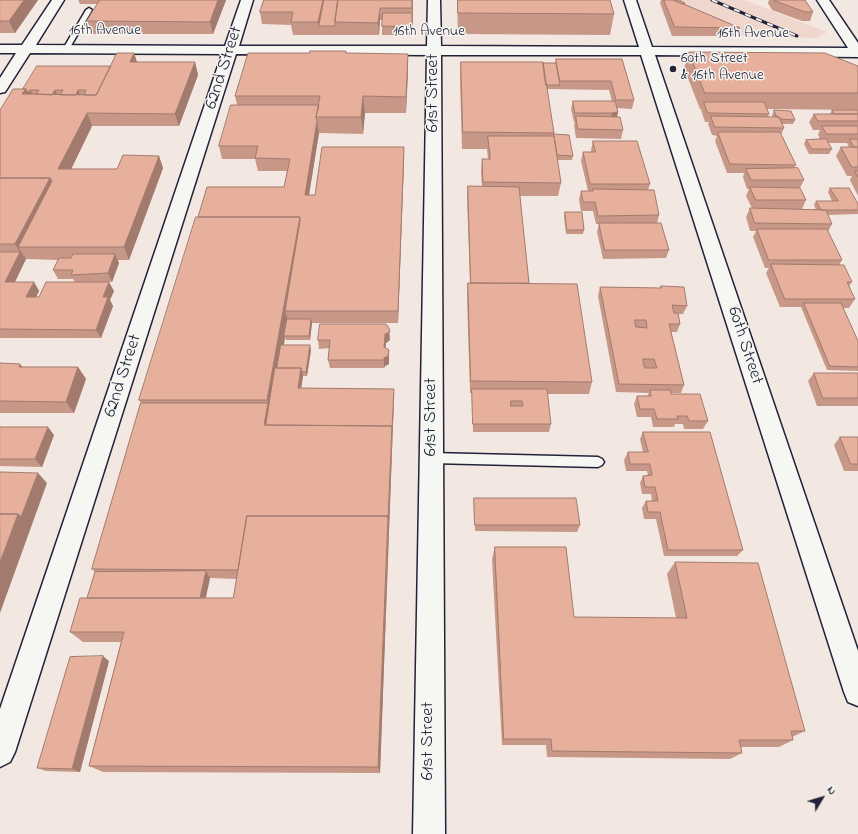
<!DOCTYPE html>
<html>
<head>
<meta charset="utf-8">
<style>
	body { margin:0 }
	#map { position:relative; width:858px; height:834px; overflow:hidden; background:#f3e8e1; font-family:"Indie Flower",sans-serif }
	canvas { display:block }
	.north { position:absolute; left:802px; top:778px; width:40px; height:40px; -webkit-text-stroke:3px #f6f6f2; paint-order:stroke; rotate:52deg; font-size:11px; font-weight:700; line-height:16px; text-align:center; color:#22223b }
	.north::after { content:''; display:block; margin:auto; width:14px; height:18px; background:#22223b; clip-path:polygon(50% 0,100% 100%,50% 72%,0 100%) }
</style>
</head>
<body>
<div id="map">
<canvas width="858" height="834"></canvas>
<div class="north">N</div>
</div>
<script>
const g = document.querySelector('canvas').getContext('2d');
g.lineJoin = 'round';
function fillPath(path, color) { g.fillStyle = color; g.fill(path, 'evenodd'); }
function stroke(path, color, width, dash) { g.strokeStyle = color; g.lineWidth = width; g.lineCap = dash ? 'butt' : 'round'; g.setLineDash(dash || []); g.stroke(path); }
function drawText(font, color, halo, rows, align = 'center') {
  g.font = font + ' "Indie Flower",sans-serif'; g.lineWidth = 3; g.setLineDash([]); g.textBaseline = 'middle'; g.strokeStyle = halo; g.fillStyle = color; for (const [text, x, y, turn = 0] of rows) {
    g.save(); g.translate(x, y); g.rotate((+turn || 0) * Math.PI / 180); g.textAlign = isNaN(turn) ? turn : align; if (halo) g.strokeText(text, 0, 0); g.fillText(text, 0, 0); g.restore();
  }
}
const built = new Path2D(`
	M674,0H744L827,32L817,38L744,36L683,10Z`);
const lane = new Path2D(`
	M89,8L92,10L69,49L64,50L63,49L86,10Z
	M431,453L598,457L602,459L604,462L602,465L598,467L431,463L427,461L425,458L427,455Z`);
const street = new Path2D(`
	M52,0H64L36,45L225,46L241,0H253L239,46H427L428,0H440L441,46L639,47L624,0H636L652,47L848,48L817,0H829L858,43V57L655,55L858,651V706L848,702L844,692L641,55H441L445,834H413L427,55L236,54L15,752L10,762L0,767V709L222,54L30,53L5,92L0,93V78L16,53H0V45H22Z`);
const rail = new Path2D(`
	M712,0L797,36`);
const wall = new Path2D(`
	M0,0H38L15,33H0Z
	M78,0H226L213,34H92L87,21L97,4H80Z
	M264,0H413L412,35H382V26L383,20H380L379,35H293L291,25L262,24L260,12Z
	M457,0H610L614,14L610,35L458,34Z
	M661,0H679L685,3L684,4L740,28L737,36H672L660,3Z
	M769,0H805L813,12L810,21H802L772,10L768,3Z
	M346,51V53L408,70L406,113H365L363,134L319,133L309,195H315L404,147V160L398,323H312L310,340H286L285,337L284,345L311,350L307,376H303L301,388L394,389V397L380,773L103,772L89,766L121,642H83L70,632L87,598L95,572L92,569L141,403L139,400L198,217L284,187L287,171H258L255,159H222L219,146L237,105L235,96L310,53ZM210,578L237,579L233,598H206Z
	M689,52L858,66V110L767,109L769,114L768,117H773L772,115L774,110L795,120L793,124H782L784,128L781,135L796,165L794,168L804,180L800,188L806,200L802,209H783L816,210L814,205L816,201H832L828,192L830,188L858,204V214L828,215L832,224L828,232L842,260L839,265L852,282L849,286L855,299L849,308H843L858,341V371L827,370L801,307H780L766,273L769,268H765L753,237L756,231H750L746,217L750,208H752L746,196L749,189H747L743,177L744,173H727L715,141L717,136L712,135L708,124L709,122H705L701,110L702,109H700L684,68Z
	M134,53L137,62H195L198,75L179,126H92L71,169H117L159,156L163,168L129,260H118L119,263L112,282H104L114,291L110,300L113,306L101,338H0V110L23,89L111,66ZM26,259L58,260L53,270L58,279H73L75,282L39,297H36L39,291L34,282H15Z
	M556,59H622L634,100L632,109L617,108L618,112L617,117L623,130L621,139L576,138L574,125L575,122H574L571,109L573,101H612L609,90L547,89L554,133V134L573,156L572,160H557L561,183L558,196H520L529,283L592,382L589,394H547L551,424L549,432H473L472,393H470L467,296L468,283H470L467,195L468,186H482L481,172L482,159H488L487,149H462L460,78L461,62L556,63Z
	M832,110H858V196L850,180L852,176H847L836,156L841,147H849L847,143H828L832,149L829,154H809L804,144L806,140L820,139L818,135L820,130H813L809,122L814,114H830Z
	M593,141L650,184L648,190L659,215L657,223L669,250L666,258L603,259L597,232L599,224H596L593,211H581L579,200L581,191H588L581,161L583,152H591V150Z
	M565,212L584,230L583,234H566L564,216Z
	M661,286L687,306L683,314H678L680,324L677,332H671L684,385L681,393H671V394L708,421L703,429H684L683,424H675L674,427H653L651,417H637L634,404L637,396H647L649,393L616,392L598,296L600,287L660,288Z
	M318,340H390L386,343L385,348L389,358V364L385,366L384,368H330L328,360L330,348L319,349Z
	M0,363L23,367H78L86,379L74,413H0Z
	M814,373H858V406H817L808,381Z
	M0,427L54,435L42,467L0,466Z
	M643,432L743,550L737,556H664L656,519H644L642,508L646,501H652L651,494H642L640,483L643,476H648L647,471H626L624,460L628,452H643L640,439Z
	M840,437H858V471H844L834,445Z
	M474,498L580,525L577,532L475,531L474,505Z
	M495,547L574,617L676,618L667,574L675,562L805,731L792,737L793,740L779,747H741L742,753L730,759L547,757L546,745H502L492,559Z
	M109,661L80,772L46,771L37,768Z`);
const shadedWall = new Path2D(`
	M24,0H38L15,33L9,21Z
	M218,0H226L213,34L210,22Z
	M323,0H327L319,26L318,22Z
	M412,0L413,6L412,35Z
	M380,8V20L379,35L378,23Z
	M134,53L138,66L130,62Z
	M408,54V70L406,113V97Z
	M195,62L198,75L179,126L175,114Z
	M26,89L30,90L32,94L30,97L22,94Z
	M55,90L57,94L54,100L52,95Z
	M78,90L80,94L77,100L75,95Z
	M363,96L365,113L363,134L361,117Z
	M618,112L616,121L610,122L612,113Z
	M87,113L92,126L65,182L58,169Z
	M317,121L319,133L307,207L305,195Z
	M404,147V160L398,323V311Z
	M159,156L163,168L129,260L124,247Z
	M50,178L58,194L18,247L26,259L25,261L15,244Z
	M300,217L303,233L285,311L288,321L284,336L285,337L272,415L267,400Z
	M20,252L25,261L11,290L5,282Z
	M115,254L119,263L112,282L108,273Z
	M34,282L39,291L32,305L26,297Z
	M109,282L114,291L110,300L113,306L101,338L96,330L103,297Z
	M311,319L312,323L310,340L309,336Z
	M389,328L390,340L386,343L385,356L384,347L385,334Z
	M310,345L311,350L307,376L306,372Z
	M389,350V364L385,366L384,368V358Z
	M20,364L29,375L19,367Z
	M78,367L86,379L74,413L66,402Z
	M301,368L303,376L300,396L298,388Z
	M394,389V397L380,773L378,767Z
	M268,403L272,415L269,429L264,425Z
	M48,427L54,435L42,467L35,459Z
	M38,473L47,483L0,613V562L18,514Z
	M206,571L210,578L203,609L199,603Z
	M103,656L109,661L80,772L72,769Z`);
const building = new Path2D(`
	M0,0H24L9,21H0Z
	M100,0H218L210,22L87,21Z
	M264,0H323L318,22H291L293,12H260Z
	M324,0H338L335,22V26H319Z
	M338,0H412V8H380L378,23L335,22Z
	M458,0H610L614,14L458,13Z
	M664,0H674L740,28L675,27Z
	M674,0H679L685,3L683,4Z
	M775,0H805L813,12H805L775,1Z
	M383,13H412V27L382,26Z
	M310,51H346V53L408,54L406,97L363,96L361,117H316L320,96H235L248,53H310Z
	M689,52L825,53L858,66V93H705Z
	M117,53H134L130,62H195L175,114L87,113L58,169H117L123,155L159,156L124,247H18L52,181L50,178H0V110L13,89H26L22,94L96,95Z
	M556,59H622L634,100H616L611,81H560Z
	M461,62H543L554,133L463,132Z
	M543,63H556L560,85H546Z
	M37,66H111L96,95H84L86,90H78L76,95H60L63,90H55L52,95L36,94L39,90H30L28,93L26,89H23Z
	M573,101H615L618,112L612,113H575Z
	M704,102H764L769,114L708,113Z
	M231,105H319L316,117L317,121L305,195H315L322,147H404L398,311H285L300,221V217H198L207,187H284L290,159L255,158L258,146H219Z
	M774,110L791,111L795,120L780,119L779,117H777Z
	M832,110H858V114H835Z
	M814,114H858V121H818Z
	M576,116L620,117L623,130L578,129Z
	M711,116L779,117L784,128L715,127Z
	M822,126H858V134H827Z
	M718,132H780L796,165L730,164Z
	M554,134L569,135L573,156L557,155L554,136Z
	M488,136H554L561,183L483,182L482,159H490Z
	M826,139L832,149H812L806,140Z
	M850,139H858V147H854Z
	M593,141H637L650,184H590L583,152H595Z
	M841,147H858V167H852Z
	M798,168L804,180H751L746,169Z
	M855,171H858V177Z
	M0,178H50L15,244H0Z
	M468,186L519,187L529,283H471Z
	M750,187L800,188L806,200H756Z
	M830,188H849L858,204V210H821L816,201H838Z
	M593,189L654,190L659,215L598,216L595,202H583L581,191H593Z
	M750,208L826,210L832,224L755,223Z
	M565,212H582L584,230H567Z
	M196,217H300L267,400H139Z
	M599,223H661L669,250H605Z
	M757,229H827L842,260H769Z
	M0,252H20L5,282H34L26,297H39L46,282H109L103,297H108L96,330L0,329Z
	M73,254H115L108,273L71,275L73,270H53L59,258H71Z
	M771,264L844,265L852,282H847L855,299H785Z
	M468,283L577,284L592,382L471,381Z
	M661,286L684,287L687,306L672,305L674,313H678L680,324H669L684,385L619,384L600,287L661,288ZM635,320H646L647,328L636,327ZM643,359H654L657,368H645Z
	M804,303H841L858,341V367L830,366Z
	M287,319H311L309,336H284Z
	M320,324H386L389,328L390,332L385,334L384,347L389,350L388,356L384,358V360H328L330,340H318Z
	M281,345H310L306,372H302L301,368H277Z
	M0,363L20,364L19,367H78L66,402L0,401Z
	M275,368H301L298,388L394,389L392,429V426L266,425Z
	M814,373H858V398H823Z
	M472,389H547L551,424H473ZM511,401H522L523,406H511Z
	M650,390H670L671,394H700L708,421H689L687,416H677L678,419H657L654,409H640L637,396H651Z
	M141,403H268L264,425L392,426L388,519V516H247L238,570L92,569Z
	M0,427H48L35,459H0Z
	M643,432H710L743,550H668L660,512H648L646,501H658L655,487H645L643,476L652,475L650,464H630L628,452H648Z
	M840,437H858V464H851Z
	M0,472L38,473L21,517L18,514H0Z
	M474,498H576L580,525H475Z
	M0,514H18L0,562Z
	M247,516H388L378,767L89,766L124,632H70L80,598H233Z
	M495,547H566L574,617L687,618L675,562L758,563L805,731H791L793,740H739L742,753L552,751L551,739H504Z
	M206,571L200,598H87L95,572Z
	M103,656L72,769L37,768L70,657Z`);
const markers = [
	[673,69,4,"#22223b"]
];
const farStreetnames = [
	["16th Avenue",105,32],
	["16th Avenue",429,33],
	["16th Avenue",753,35]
];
const farPoinames = [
	["60th Street",681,60],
	["& 16th Avenue",681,77]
];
const streetNames = [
	["62nd Street",225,68,-72],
	["61st Street",434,93,-90],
	["60th Street",744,346,72],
	["62nd Street",124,376,-72],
	["61st Street",432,417,-90],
	["61st Street",429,741,-90]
];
fillPath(built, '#efd7cd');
stroke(lane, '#22223b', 3);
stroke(street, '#22223b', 3);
fillPath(lane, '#f6f6f2');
fillPath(street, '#f6f6f2');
stroke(rail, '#22223b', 3);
stroke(rail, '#f6f6f2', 2, [6]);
fillPath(wall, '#c79787');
fillPath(shadedWall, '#a27b6e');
fillPath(building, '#e7b09d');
stroke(building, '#a27b6e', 1);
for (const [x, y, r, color] of markers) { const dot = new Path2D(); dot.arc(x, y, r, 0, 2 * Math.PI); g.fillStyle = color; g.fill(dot); stroke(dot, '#f6f6f2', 1.5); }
drawText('15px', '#22223b', '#f6f6f2', farStreetnames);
drawText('15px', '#22223b', '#f6f6f2', farPoinames, 'left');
drawText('18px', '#22223b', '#f6f6f2', streetNames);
</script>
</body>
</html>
